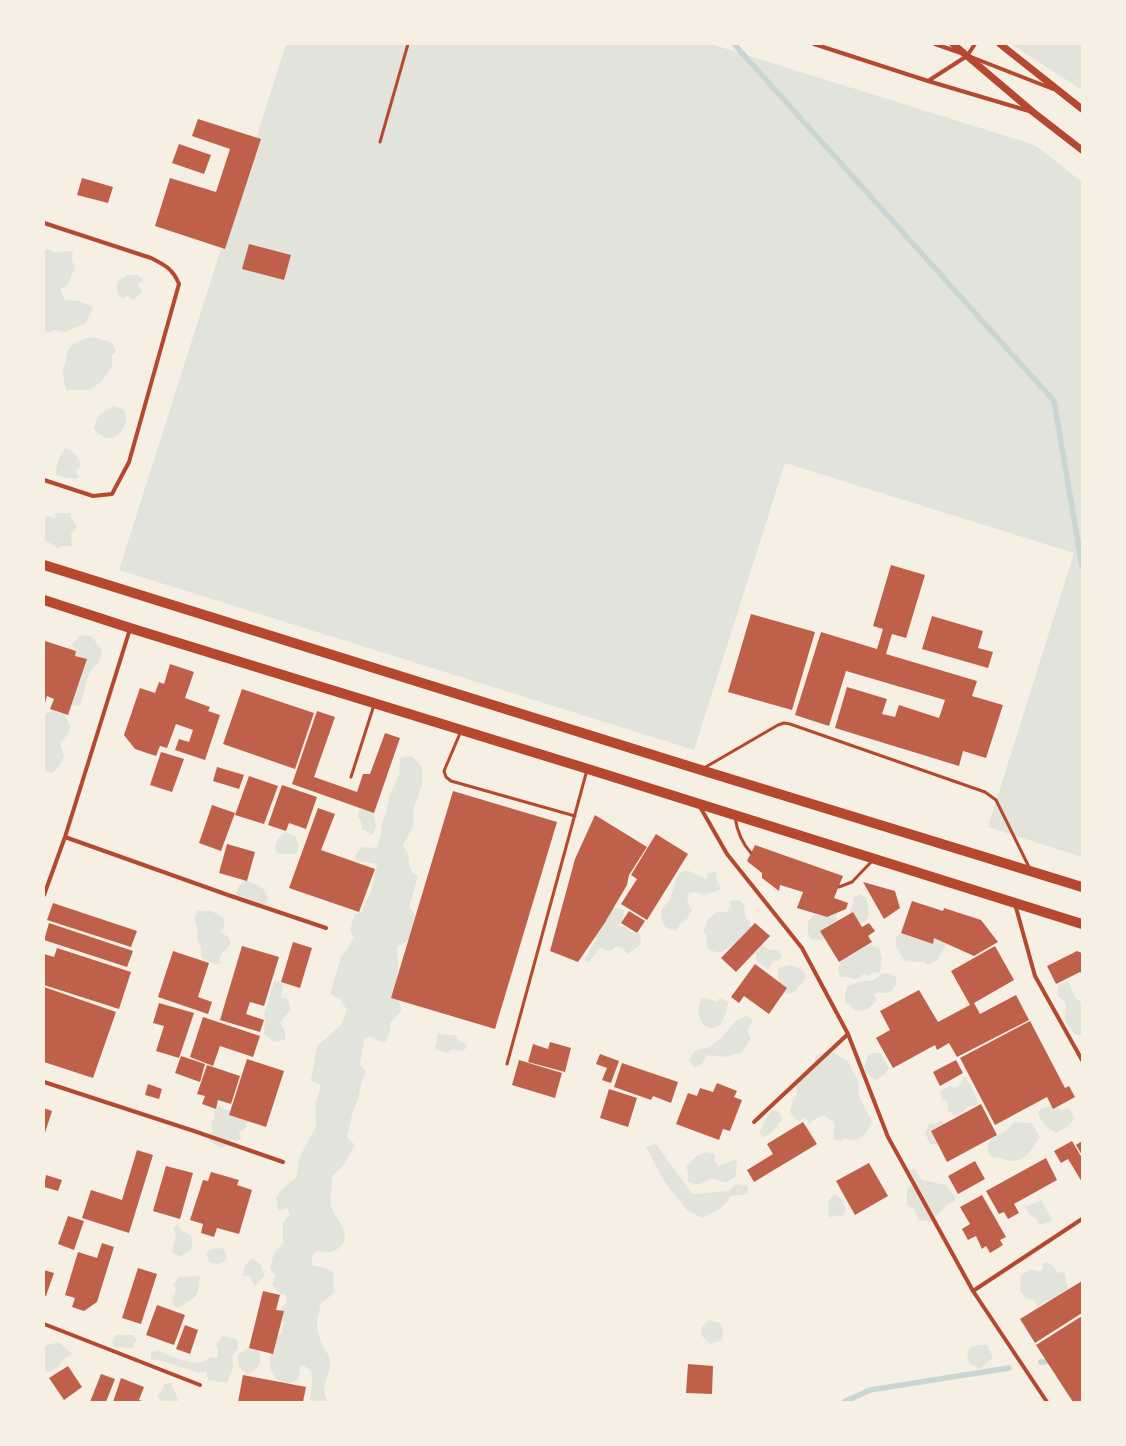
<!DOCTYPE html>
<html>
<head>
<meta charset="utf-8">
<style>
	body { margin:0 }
	#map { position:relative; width:1126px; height:1446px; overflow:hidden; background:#f6efe4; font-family:Quicksand,sans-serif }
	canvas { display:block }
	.frame { position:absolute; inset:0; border:45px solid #f6efe4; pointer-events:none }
</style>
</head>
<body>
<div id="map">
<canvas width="1126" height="1446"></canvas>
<div class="frame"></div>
</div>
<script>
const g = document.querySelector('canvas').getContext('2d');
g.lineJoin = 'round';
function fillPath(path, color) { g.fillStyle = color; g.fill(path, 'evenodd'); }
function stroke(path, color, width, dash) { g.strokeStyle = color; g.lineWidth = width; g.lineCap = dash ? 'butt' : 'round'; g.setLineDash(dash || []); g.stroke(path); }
const green = new Path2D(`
	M286,44H711L1035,145L1082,182V857L988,827L1074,553L785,463L694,750L119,570Z
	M1011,44H1082V90Z
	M48,249L55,253L59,252L73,251L72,260L75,267L68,284L60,289L65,300L79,301L93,307C92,313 87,316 86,323L65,332L55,330L46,333L44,332V250Z
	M126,275H138L144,281L137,284L140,288L143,290L136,298L132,300L129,296L122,299C117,293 116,288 118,281L126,277Z
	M94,337L112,343L116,352L112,356V367L101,382L90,390H66L62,369C67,364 65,360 67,354C70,342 84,338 94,337Z
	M113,405L124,410L127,421C118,439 110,445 94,429C95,423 97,416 102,413C107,409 109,411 113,405Z
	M65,448C74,451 79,457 81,466L76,470L79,478C70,480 64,478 56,474C56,464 59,457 65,448Z
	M55,513H71V518L77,527L71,534L72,546H63L57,548L45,540L44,542V515L56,519Z
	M80,635L91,636L102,650L99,662L89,673L80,706L72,705L87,660L75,656L76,651L72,645Z
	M52,711L64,714L71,727L68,734L60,743L64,757L60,765L52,773L44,771V714Z
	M411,756L422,767V785L414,807L413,827L403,845C404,848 407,851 408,854C411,865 405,868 418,876L409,907L421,923C416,933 409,942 398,946C397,953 398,958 398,965C398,975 394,986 397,996C399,1003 401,1004 401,1011L390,1023V1031L385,1042L378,1041L370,1037L364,1039L360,1065L366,1072L361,1084L358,1100L353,1111L347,1137L355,1145L343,1166L332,1176C332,1185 330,1196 331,1205C334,1218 354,1234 340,1247C333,1253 326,1253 317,1251L312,1257V1265L326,1268L334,1273L333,1285L335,1292L320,1305C320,1312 317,1317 317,1324C317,1330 320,1339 322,1345C324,1350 329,1354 330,1359C332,1374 318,1388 328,1402H310L312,1382L311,1371L303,1365L300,1367L298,1380L285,1385C263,1370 270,1360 274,1337L282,1333L284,1322L277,1317L281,1308L287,1302L286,1294H280L272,1285L275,1276L270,1268L274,1253L283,1243V1223L290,1214L287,1208L278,1211L276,1198L283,1188L296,1178L299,1159L306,1145L316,1127L315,1107L321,1085L311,1080L317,1046L340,1026L347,1010L340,999L330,994L341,957L348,948L354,937L350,931L354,915L361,912L372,889L377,864L357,861L355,856L362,847L376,848L381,836L382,822L386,813L390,794L399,775L400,758Z
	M360,808L374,813L376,826L373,834L369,835V832L362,829L361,821L357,817Z
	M286,832L296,837L299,849L296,854H282L276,852C274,843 278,837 286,832Z
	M687,870L706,879L708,874L716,871L717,881L721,888C716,893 710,892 704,896L696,892L689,893L687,902L692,910L687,919L681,923L677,930L675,931L665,927L661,918L662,909L671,898L675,881L681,872Z
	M244,880C257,885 263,884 268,898L266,903L257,908C250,905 242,905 236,899C235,891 239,886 244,880Z
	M860,894L867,898L869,914L867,920L860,924L853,912H850V909L854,903L853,898Z
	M739,900L744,906L746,919L750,922L751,928L735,945L718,953L708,949L706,935L703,931L708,919L718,911L725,913L731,907L730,901Z
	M611,907L624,910L623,920L617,926L625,927L631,932L640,934L641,944L628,954L622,948L616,946L612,950L606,951L602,948H599L589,963L584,960L596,940V930Z
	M197,911H211L223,917C225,923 225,927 221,932L228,937L231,942L226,950L222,952V956L219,958L221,963L214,964L202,958L200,944L197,939L198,929L194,919Z
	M836,913L837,921L820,931L825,939L819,940L811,939L808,933V922L815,914L827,917Z
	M901,933L932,944L934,938L943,941L945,947L937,960L928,965L923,961L914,962L905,961L895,944L897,936Z
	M870,944L873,946L879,947L882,960L880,973L873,972L870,976L864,974L856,980L849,977H840L838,969L840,962Z
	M762,945L770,950H778L782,955L780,960L773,961L768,969L756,961V951Z
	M790,965C797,967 804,969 806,977C803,985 798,985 795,992L790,994L784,993C782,983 776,979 778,968Z
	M889,973L896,977V984L892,991L884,993H876L874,995L877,1000C870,1008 866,1012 854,1010L849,1004H845V993L847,986L859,982L874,980L881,974Z
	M275,980L284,984L281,997L288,999L291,1010L284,1017L280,1023L285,1031V1040L273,1042L264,1034C264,1026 266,1020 264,1013C269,1003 270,991 275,980Z
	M1068,981L1075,998L1082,1003V1035H1076C1073,1031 1068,1026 1066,1022C1062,1009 1073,1007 1057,995L1058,985Z
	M701,998L710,999L716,1002L720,998L728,1002L726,1013L720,1025L711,1029C709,1027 704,1026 703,1024C697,1017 698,1005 701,998Z
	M746,1016L753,1020L747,1031L751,1038L741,1053L723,1057L707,1055L702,1064L695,1068L692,1065L689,1059L695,1051L709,1047L720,1039L736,1021Z
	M438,1034L455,1035L459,1042L465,1043L467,1047L463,1051L452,1049L446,1053L435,1049Z
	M832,1052L849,1062L852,1071L857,1078L859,1086L858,1094L872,1122C865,1135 860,1144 844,1138L842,1141L835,1140L833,1132L835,1126L833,1122L824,1115L815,1119L809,1124L805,1117L799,1121L795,1119L790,1112L793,1100L797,1095L796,1082L813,1068L816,1055Z
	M876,1053H880L889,1068L884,1075L875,1080L865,1072L864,1066L869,1054Z
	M964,1076C970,1083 977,1095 978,1104L974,1106L967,1107L964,1111L954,1117L952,1113L948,1111L947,1101L942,1099L940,1092L949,1086C951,1086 952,1087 954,1087C960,1088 962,1080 964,1076Z
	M1051,1103L1061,1110L1069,1108L1075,1118L1068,1126L1056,1133C1048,1128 1042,1123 1038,1114L1041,1108L1048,1107Z
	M219,1106L248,1120L246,1128L243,1131H240L239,1135L242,1138L236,1141L231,1139L229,1145L221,1148L209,1141L213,1131L211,1127V1122L215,1118L214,1112Z
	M772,1110L778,1111L783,1120L777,1124L778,1125L770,1134L763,1137L759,1133L768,1115Z
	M941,1120L945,1124L931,1131L937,1144L936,1145L928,1143L929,1141L925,1133L930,1123L935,1124Z
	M1014,1122L1032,1123L1040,1137C1034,1146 1026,1162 1013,1161C1005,1160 998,1157 991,1157C981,1141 995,1138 1005,1131C1008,1129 1011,1125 1014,1122Z
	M656,1144L692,1194L729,1191L736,1184L748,1186L747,1194L730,1196C727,1208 712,1212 702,1218L687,1210L664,1181L646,1147Z
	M706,1152L715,1154V1161L718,1166L737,1159L736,1176L726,1183L712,1178C702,1183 698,1187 688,1182V1171L686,1167L697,1155Z
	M909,1169H915L922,1180L946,1185L955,1196V1201L947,1205L931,1222L919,1220L914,1209L907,1205V1190L915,1181Z
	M835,1194L842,1200L846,1209L843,1217L835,1215L830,1218L828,1213L829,1200Z
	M1041,1200C1044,1207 1049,1212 1052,1220L1050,1222L1039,1225L1037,1219L1029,1214L1025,1207Z
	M178,1225L182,1231L191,1235L193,1240L191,1249L181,1257L172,1252L176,1235L173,1227Z
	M219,1248L224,1249L227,1255L225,1261L219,1264L210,1263L206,1254L210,1249Z
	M252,1258L261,1265L265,1276L255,1286L250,1276H243L245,1266Z
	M1047,1262L1054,1267L1057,1272L1065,1273L1068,1289L1052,1300L1045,1301L1037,1307L1035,1300L1027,1298L1020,1291L1021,1276L1030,1269L1038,1271L1043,1270V1264Z
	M200,1276C198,1298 196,1299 176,1308L172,1301L176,1290L173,1285L179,1277Z
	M709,1320L720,1323C726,1335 725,1341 710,1344L702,1336L701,1328Z
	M116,1335H133L137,1339L132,1348L121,1347L115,1348L112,1342Z
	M223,1336L237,1340L238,1349L232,1355L233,1368L227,1383L208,1380L206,1371L199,1373L158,1360L151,1359V1352L158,1350C168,1356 191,1365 202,1362C205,1361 208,1359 211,1357L218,1358V1350L216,1344Z
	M59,1342L72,1354L65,1358L57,1368L44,1373V1346Z
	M978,1345H987L993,1358L980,1369L970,1364L967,1353L971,1347Z
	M248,1348H258C263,1364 260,1367 247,1375L239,1367L238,1355Z
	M171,1383L179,1402H163L157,1397L163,1388L164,1384Z`);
const stream = new Path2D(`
	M734,44L1054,401L1082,566
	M1041,1362L1052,1361
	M844,1402L870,1390L1009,1368`);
const building = new Path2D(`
	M198,119L261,139L225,249L155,226L170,178L216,192L230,149L192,136Z
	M179,144L211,155L204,174L172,163Z
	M82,178L113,187L108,203L77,195Z
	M249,244L291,255L284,280L242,269Z
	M891,565L925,575L906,638L892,634L886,654L977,681L972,696L1003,705L986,758L963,751L959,766L835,728L847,687L887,699L882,714L895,717L899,705L939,718L945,700L846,671L829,726L795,715L821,632L877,649L883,629L873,626Z
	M751,614L815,632L792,710L728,692Z
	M932,616L983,631L978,648L993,652L988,668L922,649Z
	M45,641L76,651L75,656L87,659L68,715L50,709L54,699L47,696L44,706Z
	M170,664L194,672L185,698L210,707L208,711L220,715L205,760L175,750L179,739L189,742L193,730L176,724L167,748L160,746L156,756L135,749L124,735L140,688L155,693L159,682L164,684Z
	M242,689L314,713L295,769L223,744Z
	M317,711L335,717L314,777L357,792L363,774H370L385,733L400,738L374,813L292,784Z
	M161,752L184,759L172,792L150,785Z
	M217,767L244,775L239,789L213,781Z
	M249,776L278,786L264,824L235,815Z
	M282,785L317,797L306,829L289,823L286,831L268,825Z
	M453,791L557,822L495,1029L391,998Z
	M212,805L235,813L221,851L199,843Z
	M318,808L335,814L321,850L375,869L359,912L289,888Z
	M595,815L647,847L629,875L627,885L604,924L578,962L550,951L575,859Z
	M656,834L688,854L647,920L621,904L637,879L631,875Z
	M227,844L255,852L247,881L219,873Z
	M755,845L843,876L834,898L848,903L846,909L827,917L797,908L803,892L780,885L779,891L762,878V873L747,861Z
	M863,882L895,891L900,908L884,919Z
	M912,901L943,911L944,908L981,920L998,942L974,956L934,938L933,944L901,933Z
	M53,903L137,931L131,947L47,920Z
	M629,911L645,921L637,933L621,923Z
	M853,912L862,927L869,923L875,931L868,936L872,942L839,962L820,931Z
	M49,923L133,951L127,967L44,940Z
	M755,923L770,936L736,972L721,958Z
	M293,942L312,948L300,988L281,982Z
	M242,946L279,957L264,1006L250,1002L246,1014L264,1020L260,1032L220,1020Z
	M995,946L1014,980L974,1003L980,1014L1016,995L1029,1020L957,1057L949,1043L937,1050L935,1045L893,1068L876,1038L890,1030L880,1011L919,990L938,1022L970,1005L951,971Z
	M57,948L131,972L119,1009L44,985V954L54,957Z
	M173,951L209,963L198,997L212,1002L208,1014L158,997Z
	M1077,951L1082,953V974L1080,972L1056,984L1047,966Z
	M755,964L787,988L769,1014L744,996L739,1003L731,997Z
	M44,987L116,1012L93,1078L44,1062Z
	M159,1003L194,1013L179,1058L156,1051L164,1026L153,1023Z
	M203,1017L260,1036L253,1057L220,1046L213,1066L190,1057Z
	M1030,1021L1065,1088L1069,1086L1075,1097L1053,1109L1047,1097L995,1125L960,1058Z
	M550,1042L571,1048L565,1072L528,1062L533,1044L548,1049Z
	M600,1054L619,1061L611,1083L602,1080L607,1068L596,1064Z
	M181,1056L205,1064L200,1082L175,1073Z
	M247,1059L284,1071L266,1127L229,1115Z
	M519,1060L562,1073L555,1098L512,1085Z
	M956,1060L963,1073L940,1086L933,1072Z
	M622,1063L678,1082L671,1103L653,1096L651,1100L614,1087Z
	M207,1065L240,1076L231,1104L218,1100L216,1109L202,1104L205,1096L197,1094Z
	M717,1083L737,1091L734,1097L742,1100L730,1131L723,1129L719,1140L676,1124L688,1093L697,1096L700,1088L713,1092Z
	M148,1084L162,1089L159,1099L145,1095Z
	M609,1089L637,1098L628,1127L600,1118Z
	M981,1104L997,1135L947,1162L931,1131Z
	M44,1108L52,1111L44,1136Z
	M803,1122L817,1144L754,1182L747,1170L773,1154L767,1144Z
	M1072,1141L1082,1158V1182L1068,1159L1061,1163L1054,1151Z
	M1082,1141V1155L1076,1145Z
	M137,1150L153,1155L129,1233L82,1218L91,1190L122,1200Z
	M1046,1158L1057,1180L1014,1204L1019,1213L1008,1219L1004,1212L999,1214L986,1191Z
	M975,1161L985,1179L958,1194L948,1176Z
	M869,1163L888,1196L855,1215L836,1181Z
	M166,1166L193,1173L180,1219L153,1211Z
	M211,1172L239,1180L237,1185L252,1190L239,1234L217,1228L214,1237L201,1233L203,1224L190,1220L203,1180L208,1181Z
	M46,1175L62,1180L58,1191L44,1187Z
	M982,1195L1006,1237L1000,1240L1003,1245L990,1253L986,1246L982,1249L976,1236L968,1240L962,1229L970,1224L960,1207Z
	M68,1216L84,1221L74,1250L58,1244Z
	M102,1243L114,1247L97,1302L84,1311L72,1307L75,1298L65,1295L78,1252L97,1258Z
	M138,1268L157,1274L141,1324L122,1318Z
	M44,1270L54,1273L46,1296L44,1295Z
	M1082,1281V1313L1035,1343L1020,1319Z
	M263,1291L280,1295L276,1310L284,1311L273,1354L249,1348Z
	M157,1305L185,1315L174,1345L146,1335Z
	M1082,1316V1402H1073L1036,1345Z
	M185,1325L198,1330L190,1354L176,1349Z
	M688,1364L713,1366L712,1394L686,1393Z
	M68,1366L82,1387L64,1400L49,1378Z
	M101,1374L115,1379L106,1402H90Z
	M243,1375L306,1387L303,1402H238Z
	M121,1378L144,1387L139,1400L145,1402H113Z`);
const service = new Path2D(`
	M380,142L408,44
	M461,731L444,771L446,777L451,781L575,816
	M704,768L778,725L784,723L790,724L985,792L996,800L1030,869
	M351,777L374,705
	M735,817C737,831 741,842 751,853
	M839,887L852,882L873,860
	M507,1064L587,770`);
const minor = new Path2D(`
	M814,44L928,81L1029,111
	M935,44L961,53
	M971,57L1053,89
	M928,81L967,56L975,44
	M44,223L151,258C165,265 173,269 179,284L129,462L112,494L93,496L44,480
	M699,805L727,854L802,948L848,1034L888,1137L973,1291L1047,1402
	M65,837L228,895L326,928
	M44,895L65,837L130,629
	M1015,904L1035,976L1082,1060
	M44,1082L194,1131L283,1162
	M754,1122L848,1034
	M973,1291L1082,1219
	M44,1324L200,1385`);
const tertiary = new Path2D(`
	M953,44L1033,112L1082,150
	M1000,44L1082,109`);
const primary = new Path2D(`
	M44,565L701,770L1082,887
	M44,600L130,628L588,769L1082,924`);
fillPath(green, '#e2e4dc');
stroke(stream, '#c9d6d2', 5.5);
fillPath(building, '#bf614a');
stroke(service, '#b5482f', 3);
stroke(minor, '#b5482f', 4);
stroke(tertiary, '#b5482f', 7);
stroke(primary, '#b5482f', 10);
</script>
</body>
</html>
